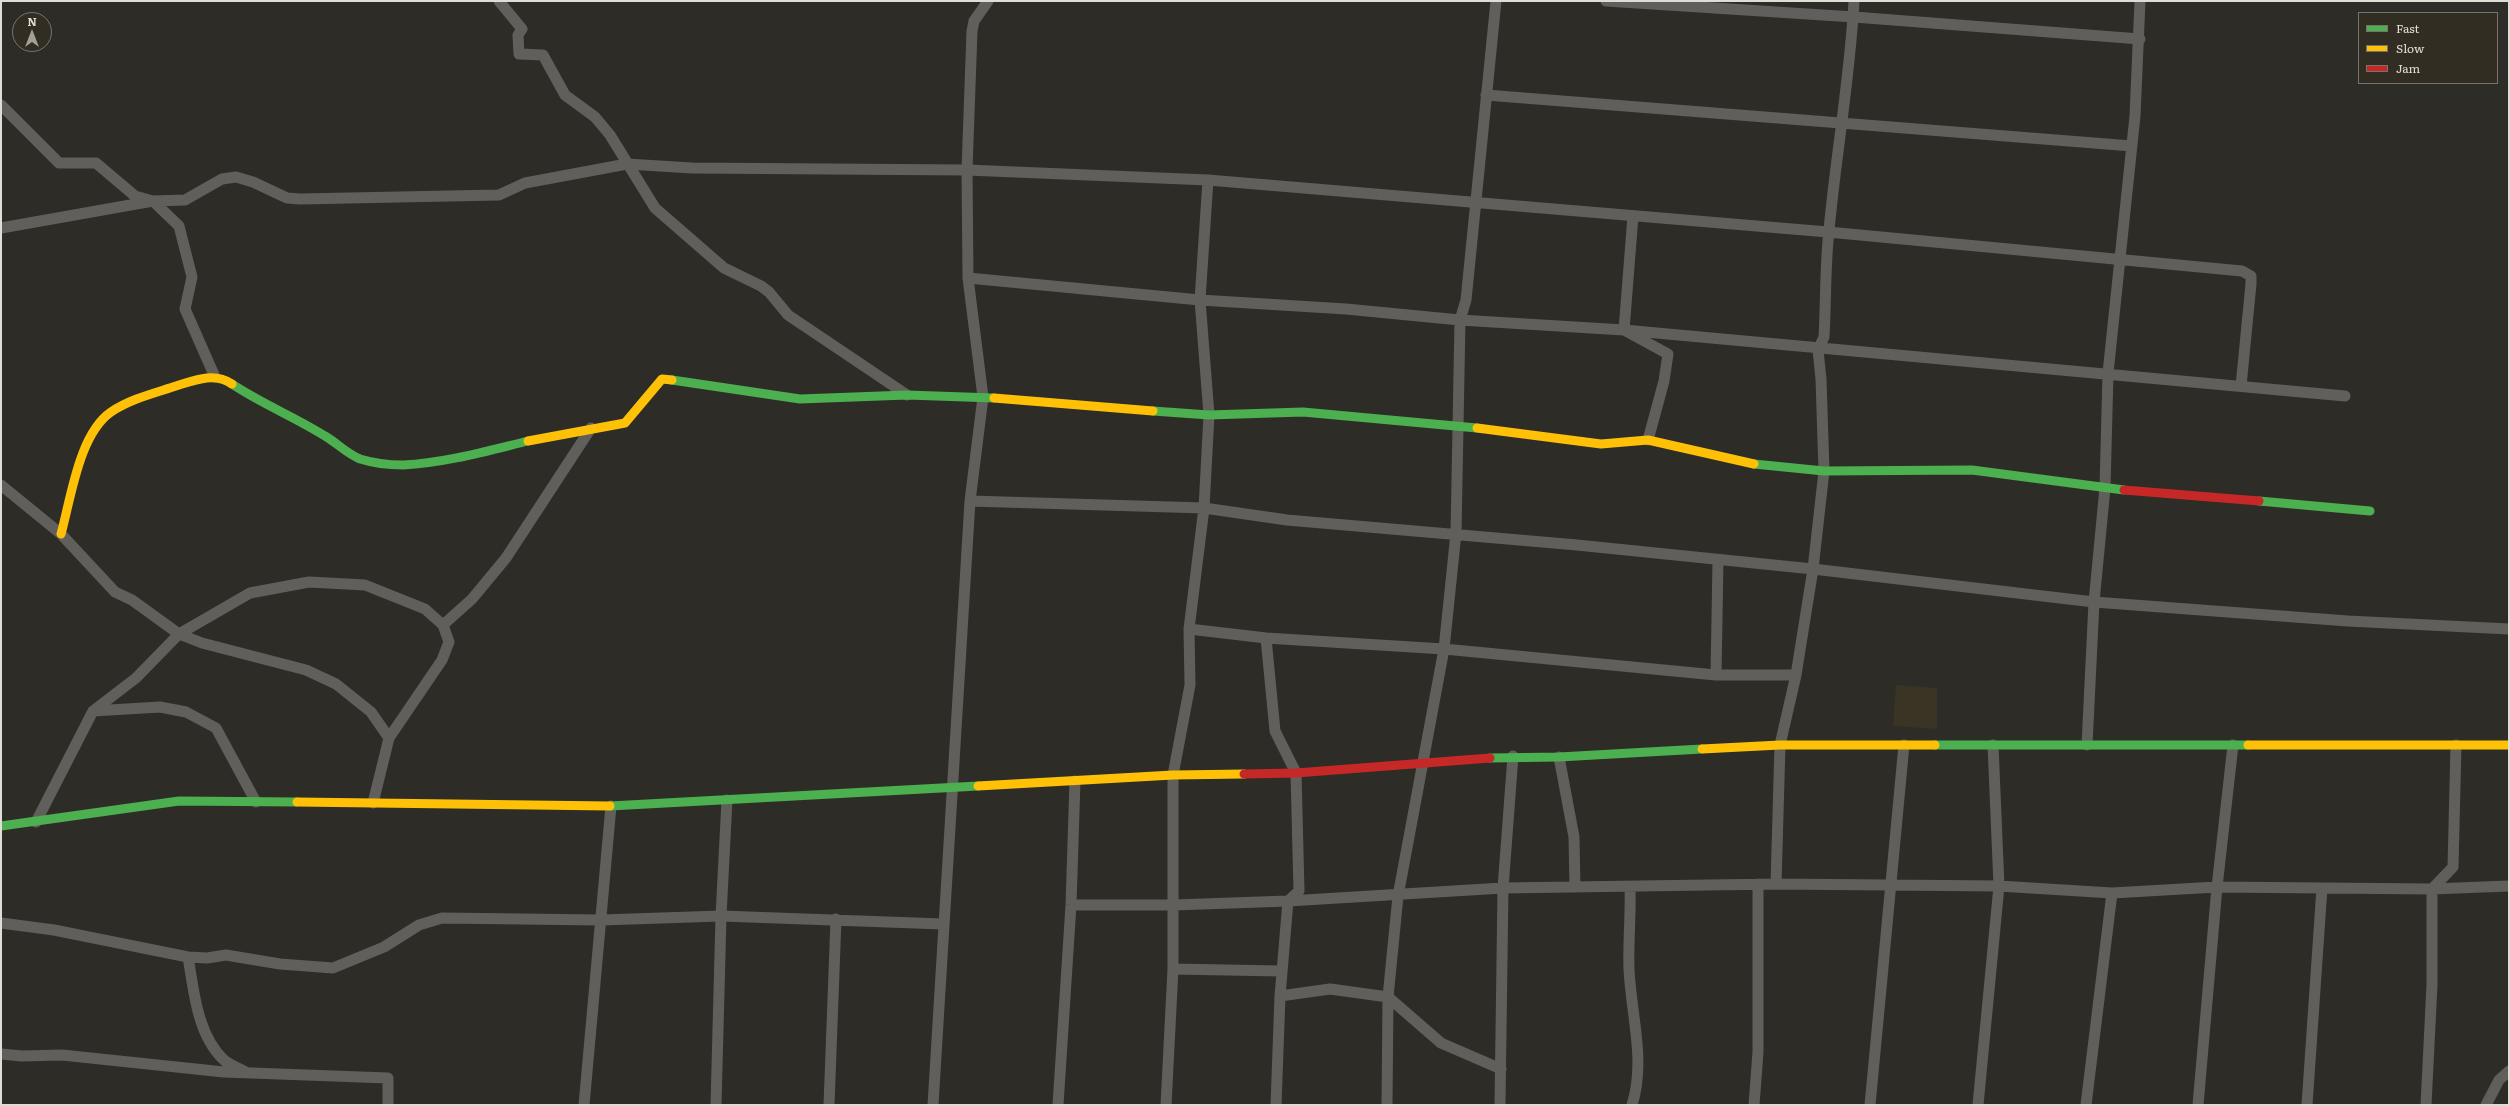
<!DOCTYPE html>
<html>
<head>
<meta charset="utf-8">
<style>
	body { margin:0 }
	#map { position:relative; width:2510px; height:1106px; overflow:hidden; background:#2e2c26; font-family:Literata,serif }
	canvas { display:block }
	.frame { position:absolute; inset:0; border:2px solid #e0dcd6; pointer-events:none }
	.legend { position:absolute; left:2358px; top:12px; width:140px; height:72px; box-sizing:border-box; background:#322d23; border:1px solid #78736b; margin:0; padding:5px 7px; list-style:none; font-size:12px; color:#e0dcd6 }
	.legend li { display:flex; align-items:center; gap:8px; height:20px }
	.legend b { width:20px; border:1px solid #78736b }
	.north { position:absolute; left:12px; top:12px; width:40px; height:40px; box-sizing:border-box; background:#322d23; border:1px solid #78736b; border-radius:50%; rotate:0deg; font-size:11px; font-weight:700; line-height:16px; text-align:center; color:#e0dcd6 }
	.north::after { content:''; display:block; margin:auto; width:14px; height:18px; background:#a29e98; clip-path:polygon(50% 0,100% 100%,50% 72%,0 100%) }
</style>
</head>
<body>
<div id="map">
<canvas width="2510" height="1106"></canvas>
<div class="frame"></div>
<ul class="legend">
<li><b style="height:5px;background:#4caf50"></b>Fast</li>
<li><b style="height:5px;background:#ffc107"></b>Slow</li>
<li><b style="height:5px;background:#c62828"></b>Jam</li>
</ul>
<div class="north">N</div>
</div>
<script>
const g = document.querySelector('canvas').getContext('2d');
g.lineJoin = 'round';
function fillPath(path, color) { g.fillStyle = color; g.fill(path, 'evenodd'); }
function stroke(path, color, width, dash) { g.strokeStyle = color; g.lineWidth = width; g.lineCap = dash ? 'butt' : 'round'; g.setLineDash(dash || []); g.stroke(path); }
const built = new Path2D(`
	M1896,685L1937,688V729L1893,726Z`);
const street = new Path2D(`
	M499,1L522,29L518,35L519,54L543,55L565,95L595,117L610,135L655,208L724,268L761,286L769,292L788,315L907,395
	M1606,1L1854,17L2140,39
	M1486,95L2132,146
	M1,105L59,163H96L135,196L153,201L179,226L192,277L185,309L215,377
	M1633,216L1624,330L1668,354L1664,381L1648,440
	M1,228L153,201L185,200L222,179L236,177L253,182L287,198L300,199L499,195L525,183L627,164L692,168L967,170L1208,180L1828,232L2242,271L2251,276V284L2241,386
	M968,278L1200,300L1346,309L1460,320L1624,330L2345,396
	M1,485L61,534L115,592L132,600L179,634L202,643L306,670L336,684L371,712L389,738L373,803
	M970,501L1204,508L1287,520L1577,545L1813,569L2094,602L2348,621L2509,629
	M443,625L472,599L506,558L591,428
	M1189,629L1266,638L1444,649L1716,675H1796
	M1266,638L1275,731L1296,773L1299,891L1288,901L1280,996L1276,1105
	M1716,675L1718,560
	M93,711L160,707L186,712L216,728L256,802
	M2087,745L2094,602L2105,488L2108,373L2135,116L2140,1
	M1559,757L1574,837L1575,887
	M36,822L93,711L136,678L179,634L250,593L309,582L365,585L425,609L443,625L449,642L442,660L389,738
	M1776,884L1780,745L1796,675L1813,569L1824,471L1821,379L1818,350L1824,337C1826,302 1825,266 1829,230C1836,154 1850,78 1854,1
	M1630,887C1631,914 1628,942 1629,969C1631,1015 1646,1060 1632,1105
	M1071,905H1174L1288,901L1503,888L1776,884L1999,886L2112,893L2217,887L2432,889L2509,886
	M1,923L54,930L188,957L207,958L226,955L280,964L333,968L384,947L419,925L442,918L601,920L721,916L943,924
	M188,957C194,991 197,1035 224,1060C229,1065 239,1068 246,1072
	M1173,969L1281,971
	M1280,996L1330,989L1388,997L1441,1043L1501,1069
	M1,1054L22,1056L62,1055L224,1072L388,1078V1105
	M584,1105L611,806
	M716,1105L721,916L727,800
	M829,1105L836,919
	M933,1105L970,501L983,397L968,278L967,170L972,31L974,21L988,1
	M1058,1105L1071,905L1075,781
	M1166,1105L1173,969V775L1190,685L1189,629L1204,508L1209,415L1200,300L1208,180
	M1387,1105L1388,997L1398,896L1444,649L1456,533L1460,320L1466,300L1496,1
	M1500,1105L1503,888L1513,756
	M1754,1105L1758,1052V884
	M1870,1105L1904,745
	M1978,1105L1999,886L1993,745
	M2086,1105L2112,893
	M2198,1105L2217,887L2233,745
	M2307,1105L2322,888
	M2426,1105L2432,985V889L2453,867L2456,745
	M2486,1105L2499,1080L2509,1071`);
const fast = new Path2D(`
	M672,380L800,399L907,395L994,398
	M232,384C262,404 295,417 325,436C337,443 346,453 360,459C373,463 390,465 403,465C445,463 487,451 528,441
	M1153,411L1209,415L1303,412L1477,428
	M1754,464L1824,471L1972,470L2124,490
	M2259,501L2370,511
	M1935,745H2248
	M1490,758L1559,757L1702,749
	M610,806L978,786
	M1,826L179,801L297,802`);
const slow = new Path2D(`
	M994,398L1153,411
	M1477,428L1601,444L1648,440L1754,464
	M528,441L625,423L662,379L672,380
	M61,534C71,498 79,434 111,412C130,399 155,393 176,386C195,380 214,372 232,384
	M2248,745H2509
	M1702,749L1780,745H1935
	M978,786L1173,775L1244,774
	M297,802L610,806`);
const jam = new Path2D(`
	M2124,490L2259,501
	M1244,774L1296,773L1490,758`);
fillPath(built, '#3a3424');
stroke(street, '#615f5b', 11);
stroke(fast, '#4caf50', 9);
stroke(slow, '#ffc107', 9);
stroke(jam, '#c62828', 9);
</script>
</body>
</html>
